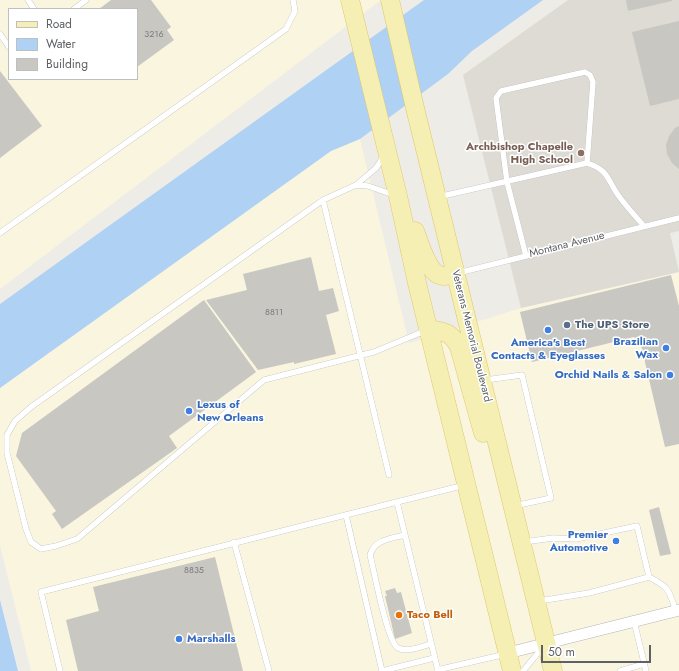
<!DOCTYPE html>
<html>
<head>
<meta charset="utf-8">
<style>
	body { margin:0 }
	#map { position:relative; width:679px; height:671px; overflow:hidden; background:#eeece6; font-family:Jost,sans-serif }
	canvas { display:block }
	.legend { position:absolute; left:8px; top:8px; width:130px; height:72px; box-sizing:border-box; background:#fff; border:1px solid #bebfc1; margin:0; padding:5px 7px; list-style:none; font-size:12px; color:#5d6064 }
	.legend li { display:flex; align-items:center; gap:8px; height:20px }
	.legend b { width:20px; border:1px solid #bebfc1 }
	.scale { position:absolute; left:541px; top:645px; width:110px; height:18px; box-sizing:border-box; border:2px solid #5d6064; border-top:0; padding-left:5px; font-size:12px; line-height:14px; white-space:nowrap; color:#5d6064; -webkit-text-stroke:3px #fff; paint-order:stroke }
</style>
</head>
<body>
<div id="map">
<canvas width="679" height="671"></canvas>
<ul class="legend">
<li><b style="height:5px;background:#f5efb3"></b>Road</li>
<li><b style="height:11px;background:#afd1f4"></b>Water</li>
<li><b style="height:11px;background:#c9c7c2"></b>Building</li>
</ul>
<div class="scale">50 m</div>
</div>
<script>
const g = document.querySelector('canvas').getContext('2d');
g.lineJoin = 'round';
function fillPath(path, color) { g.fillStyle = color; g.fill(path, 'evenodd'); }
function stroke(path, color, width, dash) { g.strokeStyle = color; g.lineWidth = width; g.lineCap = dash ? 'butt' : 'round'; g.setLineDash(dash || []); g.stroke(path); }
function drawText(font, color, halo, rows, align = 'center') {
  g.font = font + ' Jost,sans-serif'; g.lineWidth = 3; g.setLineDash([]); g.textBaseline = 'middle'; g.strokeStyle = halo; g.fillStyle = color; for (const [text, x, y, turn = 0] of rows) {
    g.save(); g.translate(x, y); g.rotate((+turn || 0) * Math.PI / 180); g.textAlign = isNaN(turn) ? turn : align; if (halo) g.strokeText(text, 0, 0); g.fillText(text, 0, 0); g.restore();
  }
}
const commercial = new Path2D(`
	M0,0H381L0,289ZM9,9H137V79H9Z
	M360,139L409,343L521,308L679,272V671H31L0,545V388L331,151Z`);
const education = new Path2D(`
	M568,0H679V231L670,233L679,272L521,308L463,75Z`);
const water = new Path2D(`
	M424,0H543L472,51L448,74L360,139L331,151L0,388V304Z
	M0,600L18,671H0Z`);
const building = new Path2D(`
	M111,0H151L171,27L167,30L174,40L137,67V9H99Z
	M626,0H672V1L628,11Z
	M679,21V99L650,106L632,32Z
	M0,71L42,126L0,158Z
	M679,126V169L672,163L667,154L666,145L669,136L675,128Z
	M311,257L319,291L333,288L339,311L326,315L336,354L294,364V362L258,370L206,300L247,290L243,274Z
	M671,275L679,306V444L665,447L640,341L634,337L532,362L520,312Z
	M204,300L256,372L169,436L177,448L62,529L52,514L56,511L16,456L22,433Z
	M659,507L671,554L660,556L649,510Z
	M215,557L243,671H78L66,620L99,611L93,587Z
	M395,588L397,593L401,592L412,633L395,639L385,596H387L385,591Z`);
const service = new Path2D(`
	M28,0L34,9
	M74,9L86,0
	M0,34L9,47
	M384,156L376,168L356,185L368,186L394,195
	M356,185L323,200L31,407L15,421L7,435V453L26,529L31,542L41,549L56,546L77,539L264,380L374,352L427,330
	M438,197L587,163C610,171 606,178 618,195C626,206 635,216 644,226
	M323,200L389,475
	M0,233L286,29L295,11L293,0
	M526,256L507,182L496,98L501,91L585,72L590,75L593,82L587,163
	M458,273L679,218
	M485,380L522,375L551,498L514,506
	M397,502L465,485
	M346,515L382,671L434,658
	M405,535C390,539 375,539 370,555C374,570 387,642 398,648C407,653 422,646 431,644
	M234,542L269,671
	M524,542L553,538L576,539L637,526L649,577L589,593L539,601
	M649,577C670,588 668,589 676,611
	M634,621L646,671
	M437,670L506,654
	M60,671L41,592L397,502L438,671
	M523,671L543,647
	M620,671L644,664`);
const minor = new Path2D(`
	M508,653L679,610`);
const primary = new Path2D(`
	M350,0L398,196L417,283L512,671
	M390,0L415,108L553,671
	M415,231C420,243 428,275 443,276C447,276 452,274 456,273
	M429,329C445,332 451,332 459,347L483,433`);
const markers = [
	[581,153,4,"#8d6e63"],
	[567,325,4,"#5c6f8a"],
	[548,330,4,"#3f7fe0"],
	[666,348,4,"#3f7fe0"],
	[670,375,4,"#3f7fe0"],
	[189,411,4,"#3f7fe0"],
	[616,541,4,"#3f7fe0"],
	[399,615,4,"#e8710a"],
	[179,639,4,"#3f7fe0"]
];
const numberNames = [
	["3216",154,35],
	["8811",274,313],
	["8835",194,571]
];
const educationNames = [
	["Archbishop Chapelle",573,147],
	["High School",573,160]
];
const streetNames = [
	["Montana Avenue",567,245,-14],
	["Veterans Memorial Boulevard",471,336,76]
];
const serviceNames = [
	["The UPS Store",575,325]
];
const shopNames = [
	["Brazilian",658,342],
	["Wax",658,355],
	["America's Best",548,343,"center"],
	["Contacts & Eyeglasses",548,356,"center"],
	["Orchid Nails & Salon",662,375],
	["Lexus of",197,405,"left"],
	["New Orleans",197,418,"left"],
	["Premier",608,535],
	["Automotive",608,548],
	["Marshalls",187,639,"left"]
];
const foodNames = [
	["Taco Bell",407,615]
];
fillPath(commercial, '#faf5df');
fillPath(education, '#dddbd4');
fillPath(water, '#afd1f4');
fillPath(building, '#c9c7c2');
stroke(service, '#b3b5b9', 6);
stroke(minor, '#b3b5b9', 12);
stroke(primary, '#e0c76d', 19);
stroke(service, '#fff', 5.5);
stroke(minor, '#fff', 11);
stroke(primary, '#f5efb3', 18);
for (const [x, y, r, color] of markers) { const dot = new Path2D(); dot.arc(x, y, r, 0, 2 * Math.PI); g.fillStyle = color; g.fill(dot); stroke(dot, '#fff', 1.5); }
drawText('9px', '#787a7c', null, numberNames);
drawText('bold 11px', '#785e54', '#fff', educationNames, 'right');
drawText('11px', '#5d6064', '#fff', streetNames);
drawText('bold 11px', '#4e5e75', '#fff', serviceNames, 'left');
drawText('bold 11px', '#366cbe', '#fff', shopNames, 'right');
drawText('bold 11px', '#c56008', '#fff', foodNames, 'left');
</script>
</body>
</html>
